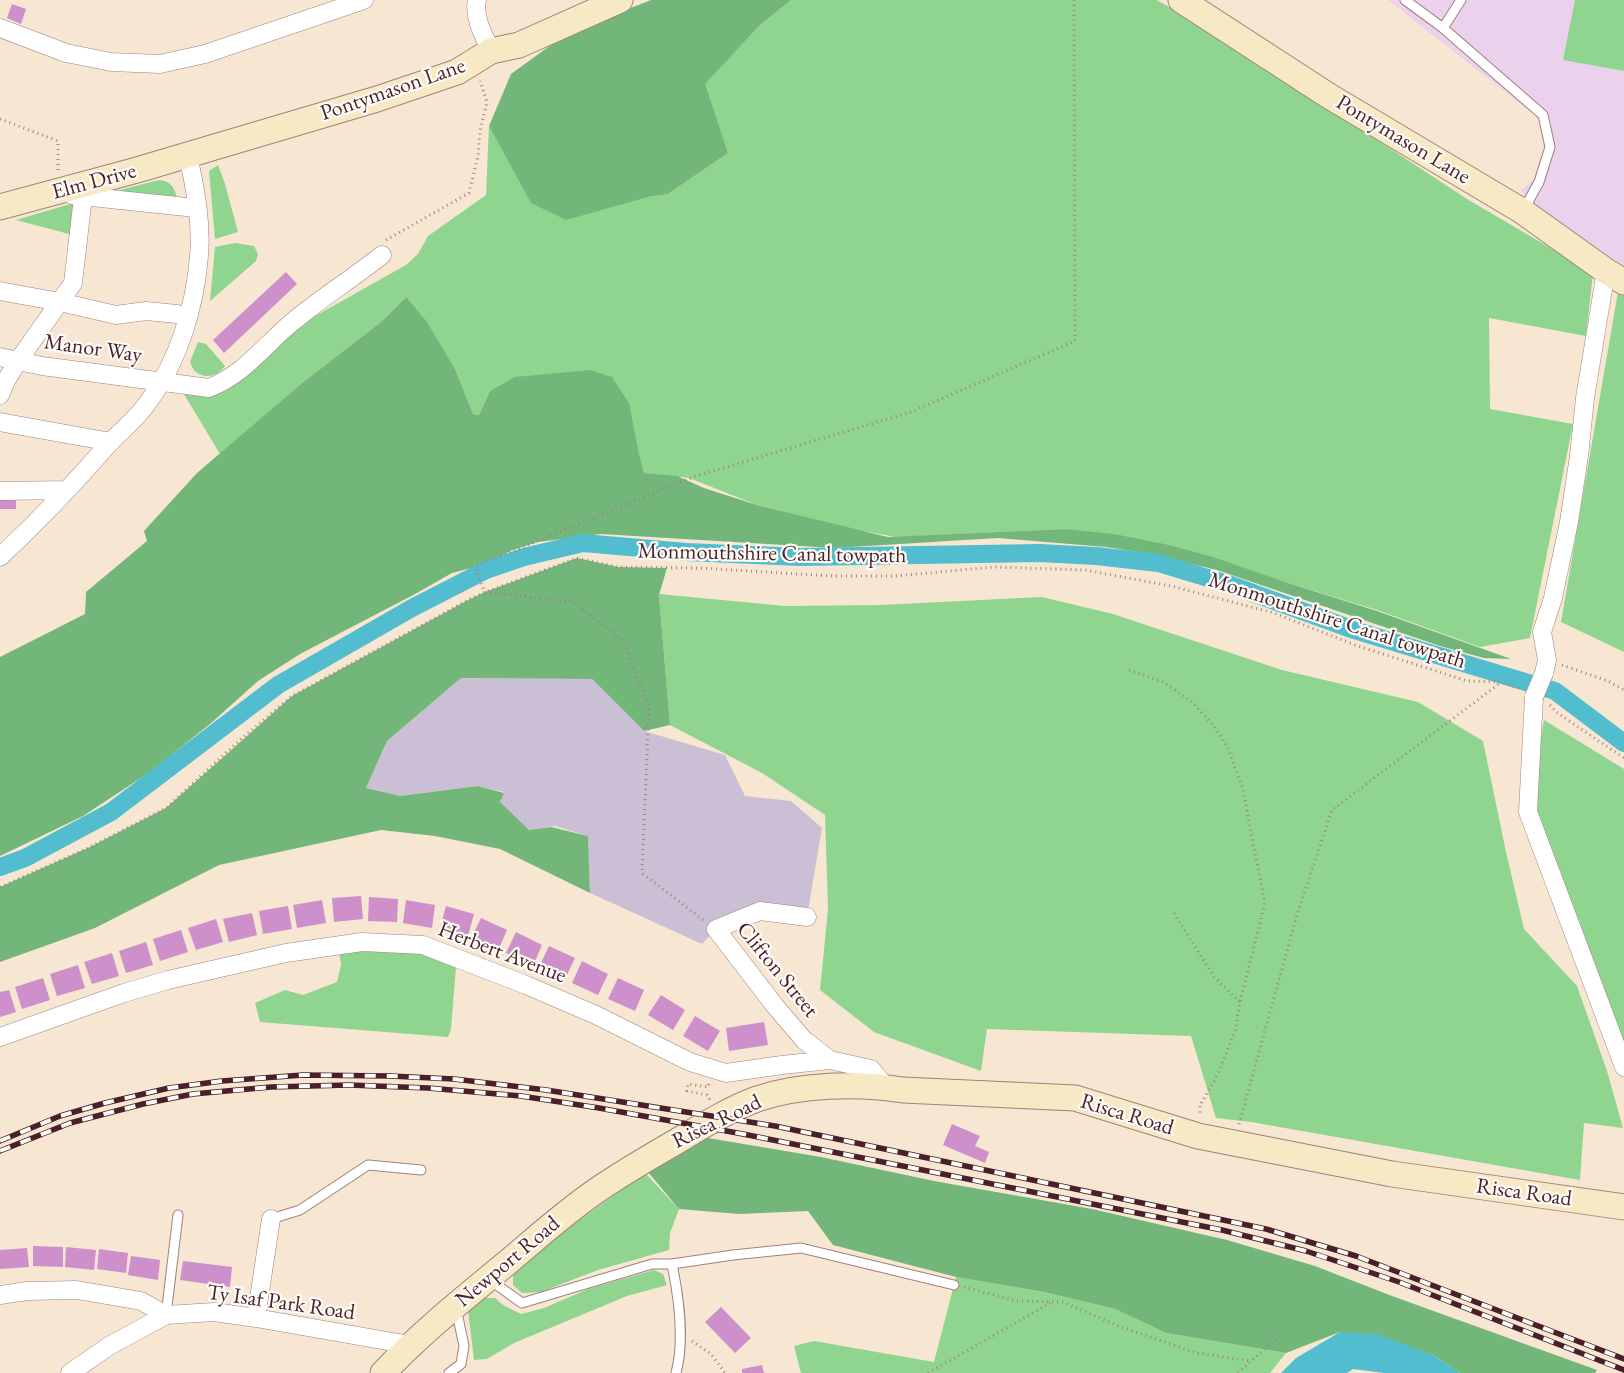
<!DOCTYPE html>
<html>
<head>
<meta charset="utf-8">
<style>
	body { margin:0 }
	canvas { display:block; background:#f7e6d1 }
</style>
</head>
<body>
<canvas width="1624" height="1373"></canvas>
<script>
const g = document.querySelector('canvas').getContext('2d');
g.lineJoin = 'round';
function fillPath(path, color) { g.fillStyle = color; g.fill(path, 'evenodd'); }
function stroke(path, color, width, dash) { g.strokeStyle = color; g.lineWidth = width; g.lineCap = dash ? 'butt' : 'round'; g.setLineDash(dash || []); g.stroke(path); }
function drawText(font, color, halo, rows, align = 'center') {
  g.font = font + ' "EB Garamond",serif'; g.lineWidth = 4.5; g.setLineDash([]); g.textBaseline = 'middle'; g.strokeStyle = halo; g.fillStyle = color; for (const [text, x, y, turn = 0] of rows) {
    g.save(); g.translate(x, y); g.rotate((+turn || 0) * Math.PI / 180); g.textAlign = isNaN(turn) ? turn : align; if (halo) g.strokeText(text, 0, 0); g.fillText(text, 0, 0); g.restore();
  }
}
const built = new Path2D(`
	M1388,0H1624V266L1547,215L1521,191L1543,171L1550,147L1545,123Z`);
const industrial = new Path2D(`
	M461,678L592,679L644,731L725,755L745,796L791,801L822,828L807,917L760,911L716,929L702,944L590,893L588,836L555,826L529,830L499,805L504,792L478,786L400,796L366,788L387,741Z`);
const green = new Path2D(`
	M791,0H1157L1219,36L1467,199L1593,273L1586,336L1489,318L1490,409L1573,424L1530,638L1480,647L1377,610L1291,584L1213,558L1065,529L896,537L853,529L757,505L689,478L644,473L638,449L490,391L479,415L473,414L456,371L406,297L381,322L302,383L220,454L182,391L204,396L227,390L257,363L292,329L406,265L418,254L428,236L486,195L489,126L531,202L648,197L668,194L728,153L704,84L759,26Z
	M1575,0H1624V71L1563,60Z
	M218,165L225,184L238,232L215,239L209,171Z
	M159,180C171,181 175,188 177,199L97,196Z
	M80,201L73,235L16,220Z
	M235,243L254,246L258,254L256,261L210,301L215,247Z
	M1618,292L1624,296V652L1561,622Z
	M198,342L206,344L225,366C219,375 206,380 196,372C193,370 192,366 190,362Z
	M659,594L785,606L880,605L1042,597L1113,614L1282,670L1418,702L1483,741L1506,852L1524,929L1577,986L1607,1071L1623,1128L1584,1123L1580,1180L1251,1122L1216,1118L1191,1036L987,1029L981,1071L874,1032L820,990L828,909L825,815L762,773L670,725Z
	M1544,720L1624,769V1067L1528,813Z
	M392,949L428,955L456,966L451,1029L448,1037L260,1022L255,1003L285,990L303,995L337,982L341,965L339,950Z
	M645,1173L679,1209L670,1233L669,1250L598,1270L541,1292L522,1293L513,1285V1271L581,1219Z
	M654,1270L663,1274L667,1285L627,1296L514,1343L487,1359L474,1360L468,1310L484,1298H495L503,1305L521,1314L544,1308L588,1289Z
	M956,1277L1044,1292L1115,1309L1166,1333L1286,1353L1270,1373H801L794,1346L814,1341L934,1362Z`);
const forest = new Path2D(`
	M651,0H791L759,26L705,84L728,153L668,194L648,197L566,220L531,203L489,126L511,74L555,42L600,20Z
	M406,297L427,322L456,371L473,414L479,415L490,391L515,377L590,370L612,377L629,403L638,449L644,473L677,476L704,488L757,505L888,537L1065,529L1114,534L1169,545L1213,557L1291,584L1377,611L1511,659L1484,658L1440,646L1217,570L1145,553L1106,547L998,538L834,548L601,534L538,542L510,551L487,564L452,573L415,594L300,654L258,681L210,724L150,772L83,816L0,856V657L85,614L86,592L147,541L144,531L197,473L302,383L381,322Z
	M577,558L618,567L667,568L659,595L670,725L644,731L592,679L461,678L387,741L366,788L400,796L478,786L504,793L500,802L529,830L551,827L588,836L590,893L500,849L435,836L381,830L219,865L95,928L0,962V887L90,847L166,808L292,696L468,600L485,592Z
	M690,1135L821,1157L934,1181L1092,1209L1227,1240L1315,1266L1392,1296L1597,1370L1595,1373H1460L1433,1355L1340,1332L1286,1353L1166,1333L1115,1309L1044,1292L956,1277L833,1245L808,1211L739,1214L679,1209L648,1172Z`);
const water = new Path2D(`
	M1340,1332L1376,1334L1433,1355L1460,1373H1384L1353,1369L1347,1373H1281L1296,1358Z`);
const canal = new Path2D(`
	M0,867L25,858L111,812L278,685L412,608L486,570L524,557L583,543L686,552L800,557L1040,553L1096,556L1158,563L1228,584L1354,630L1555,691L1624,743`);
const building = new Path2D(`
	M12,4L26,9L21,24L7,18Z
	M286,272L297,284L224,353L213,340Z
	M0,495H16V509H0Z
	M361,896L363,919L334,922L332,898Z
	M369,897L398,899L397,922L368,921Z
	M322,900L326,923L297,928L293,905Z
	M406,900L435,905L432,928L403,923Z
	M288,906L292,929L263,934L259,911Z
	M446,906L474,914L468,936L440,928Z
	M252,913L257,935L229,942L223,919Z
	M481,918L507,930L498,951L471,939Z
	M216,919L223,942L196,950L188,928Z
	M181,930L188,952L160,961L153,939Z
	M516,932L542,945L533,966L506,953Z
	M146,942L153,965L126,973L119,951Z
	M549,946L575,958L565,979L539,967Z
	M112,953L119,976L92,984L84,962Z
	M582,961L608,974L598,995L572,983Z
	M78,965L85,988L57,996L50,974Z
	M43,978L50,1000L22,1009L15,987Z
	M618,978L644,990L635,1011L608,999Z
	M9,990L16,1012L0,1017V992Z
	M661,995L685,1010L673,1030L648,1015Z
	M695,1016L720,1031L708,1051L683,1036Z
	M764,1022L768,1045L729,1051L726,1028Z
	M952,1124L980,1136L975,1146L989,1152L985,1163L943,1145Z
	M33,1246L63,1247V1267L33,1266Z
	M66,1247L96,1250L94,1270L65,1267Z
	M27,1248L29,1267L0,1269V1250Z
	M99,1249L128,1253L126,1273L97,1269Z
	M131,1256L160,1260L158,1280L128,1275Z
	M183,1261L232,1267L230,1287L180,1280Z
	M721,1307L751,1338L735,1353L705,1322Z
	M762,1365L764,1373H742V1369Z`);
const path = new Path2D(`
	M0,119L58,141V171
	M386,240L469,193L478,156L480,131L487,102L480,81
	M1562,665L1608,681L1624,690
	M1129,670L1163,682L1191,701L1213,725L1227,746L1244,792L1249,823L1265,903L1240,1002L1235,1032L1215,1080L1200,1105V1116
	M1550,705L1556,712L1624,758
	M0,887L90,847L166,808L240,740L292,696L468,600L485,592L577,558L618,567L699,568L832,576H895L994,567L1085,570L1171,586L1274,613L1355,645L1467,681L1500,682L1519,688
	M1174,913L1214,977L1240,1002
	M703,920L642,873L649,707L623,641L574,602L485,592L480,582L476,566L696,476L911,412L1075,341L1074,0
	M709,1084L708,1087L688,1084L687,1091L707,1095L710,1100
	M1239,1124L1297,915L1332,810L1500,683
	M964,1287L1017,1301L1063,1302L1121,1327L1197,1353L1251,1361
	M692,1341L711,1354L725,1373
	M928,1373L1052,1302
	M1238,1373L1278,1337`);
const lane = new Path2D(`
	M1405,0L1443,28L1543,115L1550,147L1539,182L1523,211
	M1443,28L1461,0
	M271,1219L300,1210L368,1165L421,1170
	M672,1264C679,1298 685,1339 676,1373
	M490,1280L522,1303L652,1264H672L733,1255L801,1248L954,1285
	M166,1315L178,1215
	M449,1373L461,1364L464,1346L456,1308`);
const street = new Path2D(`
	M477,0C473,17 484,36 491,51
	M0,28L66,53L111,62L160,64L205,54L364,0
	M72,195L196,208
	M0,291L60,302L116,315L146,311L177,314L188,318
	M0,357L42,366L209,388C244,374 262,348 290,324C319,299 352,279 382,255
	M0,395L7,379L18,361L73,283L83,197
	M0,422L111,442
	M0,491L67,490
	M0,557C37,522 72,486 105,448C119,432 137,419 149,401C179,360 195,306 199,256C202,222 195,188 188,155
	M1544,673L1547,660L1542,632L1553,598L1569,522L1579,456L1585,398L1606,271
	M1534,697L1528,812L1624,1067
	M807,917L760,911L716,929L775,1006L804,1040L830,1060
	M0,1037L124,993L168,980L286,953L362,942L423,945L526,985L596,1015L690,1062L726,1073L782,1065L830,1060L871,1069L886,1087
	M0,1295L27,1291L77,1290L141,1301L166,1315L214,1312L256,1318L410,1345
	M256,1318L271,1219
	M70,1373L109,1346L166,1315`);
const secondary = new Path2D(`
	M1181,0L1329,96L1522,211L1606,271L1624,282
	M0,207L137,170L377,99L457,72L491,51L519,45L620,0
	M383,1373C418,1336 457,1304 496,1272C529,1245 561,1215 596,1191C619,1175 643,1161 667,1147C696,1130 725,1111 757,1099C801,1084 857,1083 903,1090L1075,1098L1198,1136L1392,1174L1624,1207`);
const rail = new Path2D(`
	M0,1141L60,1116L105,1103L169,1088L222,1081L303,1075L390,1076L454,1079L546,1090L775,1126L1266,1229L1356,1256L1624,1359
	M0,1151L70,1123L143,1104L193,1094L271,1087L349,1085L428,1088L521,1096L599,1108L743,1134L1222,1230L1306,1251L1399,1282L1624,1370`);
const streetBridge = new Path2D(`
	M1534,697L1544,673`);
const streetNames = [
	["Pontymason Lane",393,90,-19],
	["Pontymason Lane",1403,140,31],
	["Elm Drive",94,182,-15],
	["Manor Way",93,349,8],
	["Monmouthshire Canal towpath",772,554,1],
	["Monmouthshire Canal towpath",1337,621,18],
	["Herbert Avenue",502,953,21],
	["Clifton Street",777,970,51],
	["Risca Road",1127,1115,17],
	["Risca Road",717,1122,-26],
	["Risca Road",1524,1193,8],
	["Newport Road",508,1262,-40],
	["Ty Isaf Park Road",281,1303,8]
];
fillPath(built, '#ebd1eb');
fillPath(industrial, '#cbbfd5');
fillPath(green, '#8fd58f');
fillPath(forest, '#73b67a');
fillPath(water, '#53bdd0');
stroke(canal, '#53bdd0', 18);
fillPath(building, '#cd90cb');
stroke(lane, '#a0827e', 11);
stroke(street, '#a0827e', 19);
stroke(secondary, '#a0827e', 27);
stroke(path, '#a0827e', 3, [1, 4]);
stroke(lane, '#fff', 9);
stroke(street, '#fff', 18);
stroke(secondary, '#f6e9c3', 25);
stroke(rail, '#4a1f2b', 5.5);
stroke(rail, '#fdfcf7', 4, [11]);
stroke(streetBridge, '#a0827e', 19, []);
stroke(streetBridge, '#fff', 18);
drawText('22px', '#4a1f2b', '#fdfcf7', streetNames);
</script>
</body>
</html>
